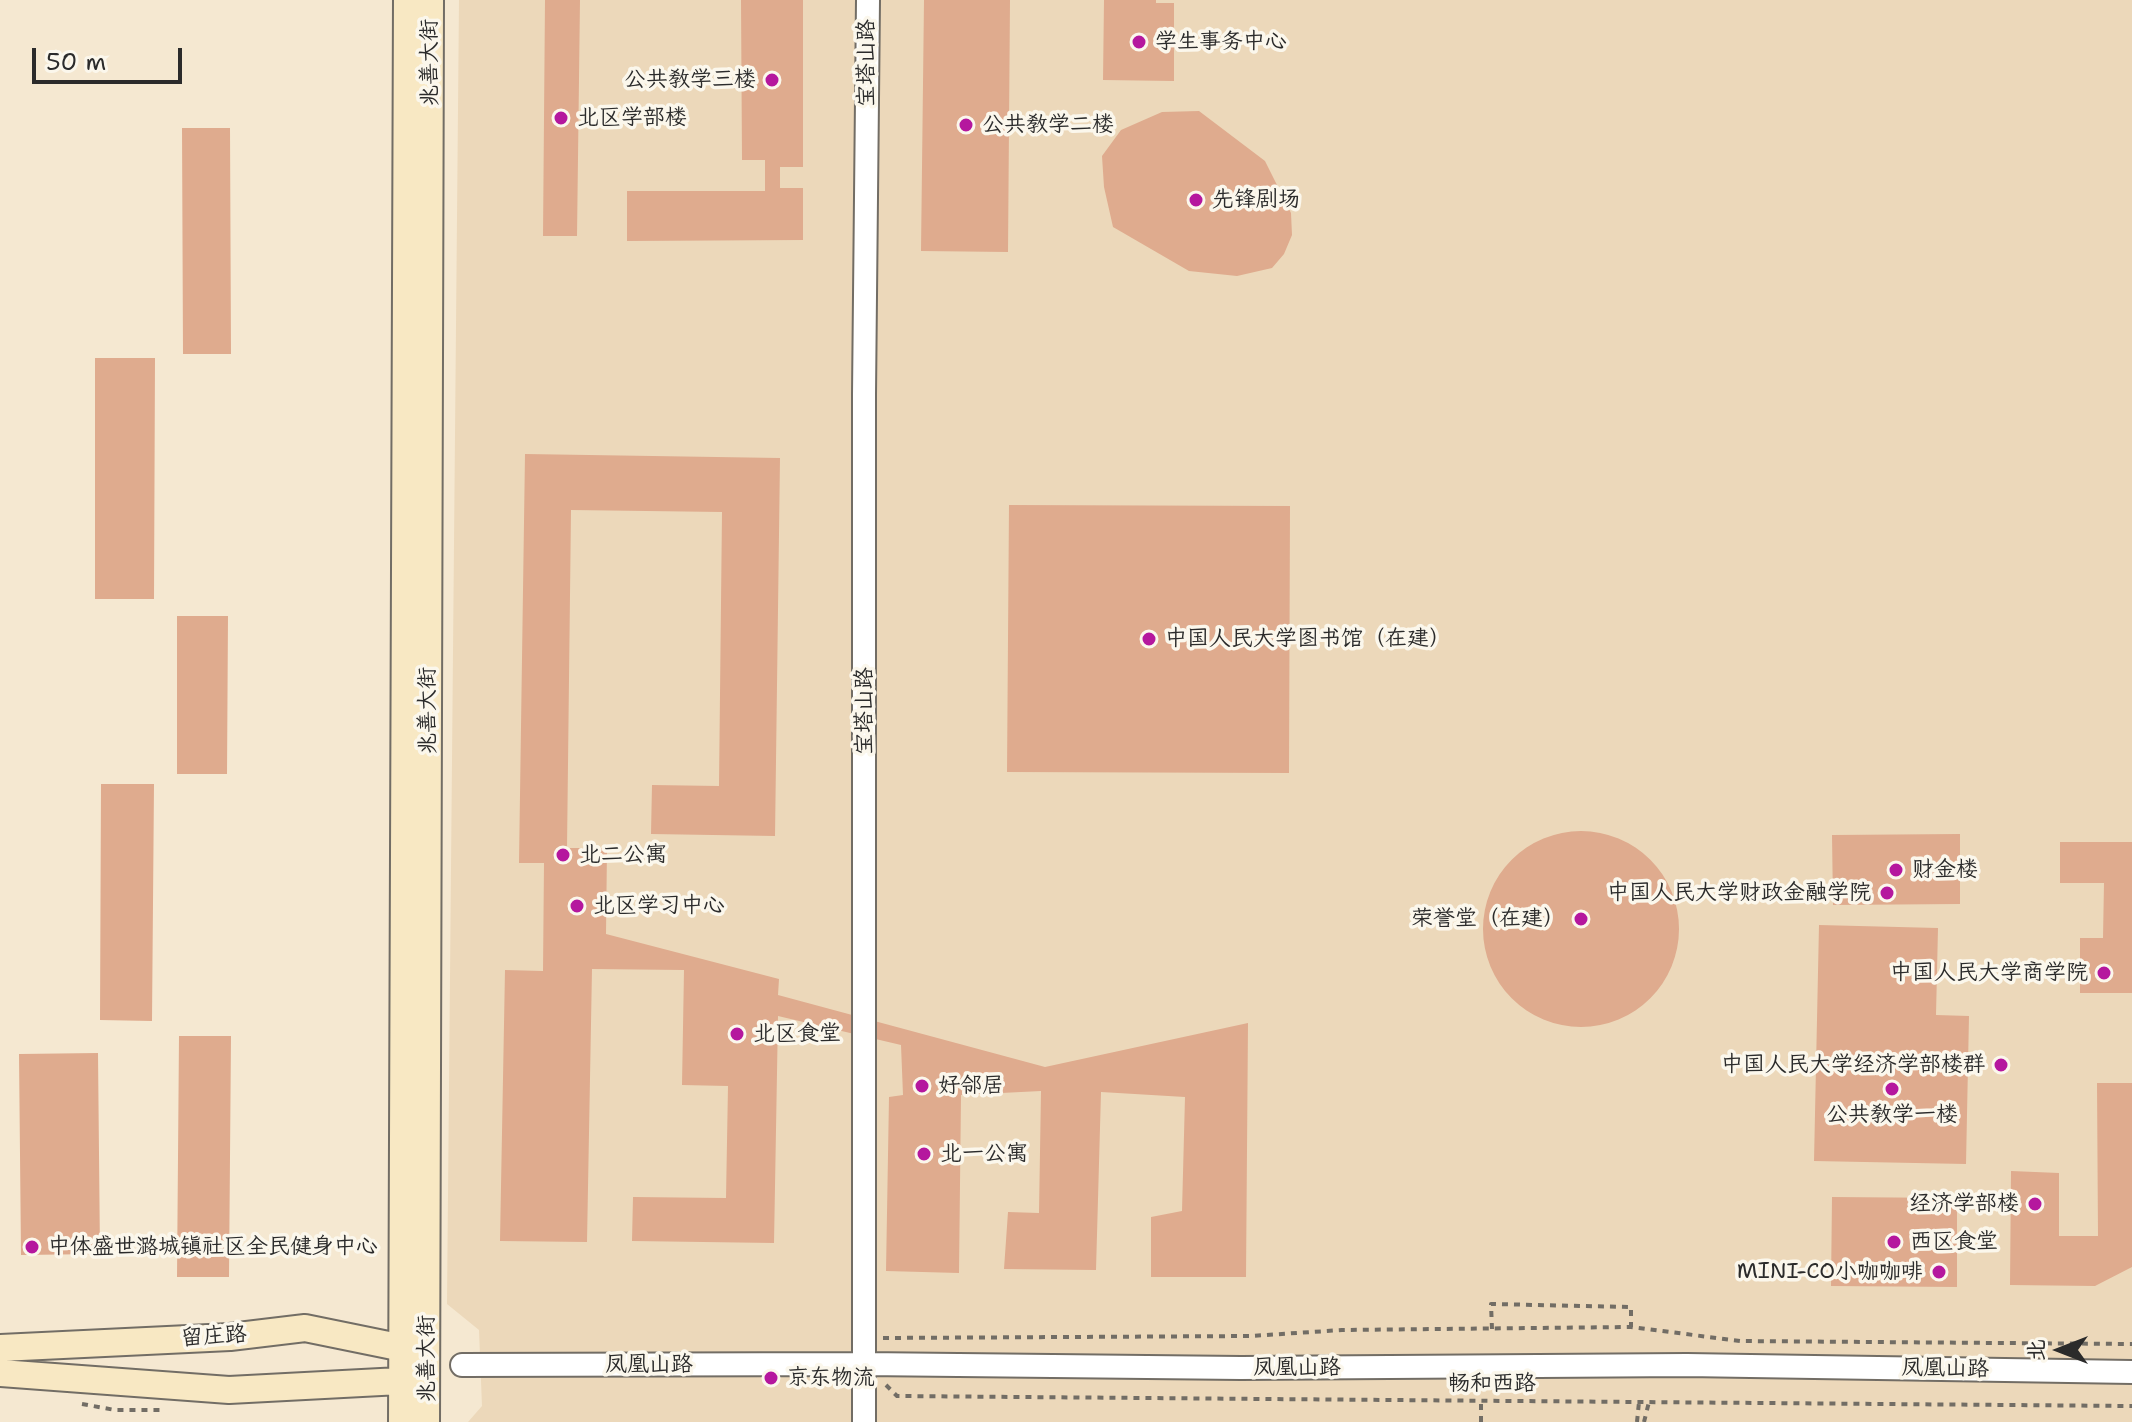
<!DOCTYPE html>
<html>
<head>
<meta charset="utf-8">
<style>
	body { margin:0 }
	#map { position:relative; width:2132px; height:1422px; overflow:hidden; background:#f5e8d1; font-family:"Shantell Sans","LXGW WenKai TC",sans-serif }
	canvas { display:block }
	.north { position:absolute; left:2020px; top:1310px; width:80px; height:80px; -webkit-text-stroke:6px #fbf7ec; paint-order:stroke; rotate:270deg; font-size:22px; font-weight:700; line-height:32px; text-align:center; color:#2b2b2b }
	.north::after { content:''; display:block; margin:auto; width:28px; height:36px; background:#2b2b2b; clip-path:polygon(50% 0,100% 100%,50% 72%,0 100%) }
	.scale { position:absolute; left:32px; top:48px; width:150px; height:36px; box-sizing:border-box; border:4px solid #2b2b2b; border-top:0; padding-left:10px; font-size:24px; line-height:28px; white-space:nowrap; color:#2b2b2b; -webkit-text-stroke:6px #fbf7ec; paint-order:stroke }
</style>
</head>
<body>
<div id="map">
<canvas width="2132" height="1422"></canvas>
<div class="north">北</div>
<div class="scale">50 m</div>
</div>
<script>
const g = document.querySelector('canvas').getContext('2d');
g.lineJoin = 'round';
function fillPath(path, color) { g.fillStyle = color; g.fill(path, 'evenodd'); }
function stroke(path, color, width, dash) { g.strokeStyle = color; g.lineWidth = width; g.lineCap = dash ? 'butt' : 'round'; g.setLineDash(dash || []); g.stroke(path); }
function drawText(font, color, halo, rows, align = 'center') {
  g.font = font + ' "Shantell Sans","LXGW WenKai TC",sans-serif'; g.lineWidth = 7; g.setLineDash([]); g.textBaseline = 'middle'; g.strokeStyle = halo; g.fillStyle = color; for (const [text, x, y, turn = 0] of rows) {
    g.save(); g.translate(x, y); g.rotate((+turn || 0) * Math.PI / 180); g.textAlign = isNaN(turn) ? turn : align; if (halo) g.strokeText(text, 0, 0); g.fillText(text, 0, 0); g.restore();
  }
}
const built = new Path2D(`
	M459,0H2132V1422H468L482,1406L479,1330L447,1304Z`);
const building = new Path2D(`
	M545,0H580L577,236H543Z
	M741,0H803V167H780V188H803V240L627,241V191H765V160H742Z
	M924,0H1010L1008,252L921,251Z
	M1104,0H1156V3H1174V81L1103,80Z
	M1199,111L1265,161L1291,213L1292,235L1284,254L1272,268L1237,276L1189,271L1113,227L1104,187L1102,156L1121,130L1162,112Z
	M182,128H230L231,354H183Z
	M95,358H155L154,599H95Z
	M525,454L780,458L775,836L651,834L652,785L719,786L722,512L571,510L567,848H607L606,934L779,979L778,995L1045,1067L1248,1023L1246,1277H1151V1217L1182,1211L1185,1097L1101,1092L1096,1270L1004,1269L1008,1212L1039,1213L1041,1091L961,1095L959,1273L886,1271L889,1097L903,1095L901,1045L778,1016L774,1243L632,1241L633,1197L726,1198L728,1086L682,1085L684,970L592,969L587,1242L500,1241L505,970L543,971L544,863H519Z
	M1009,505L1290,506L1289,773L1007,772Z
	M177,616H228L227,774H177Z
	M101,784H154L152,1021L100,1020Z
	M1483 929a98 98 0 1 1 196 0a98 98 0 1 1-196 0Z
	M1960,834V904L1833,905L1832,835Z
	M2060,842H2132V993H2080V938H2103L2104,883H2060Z
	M1819,925L1938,928L1936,1015L1969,1016L1966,1164L1814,1161Z
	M179,1036H231L229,1277H177Z
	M98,1053L100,1254L21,1255L19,1054Z
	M2097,1083H2132V1267L2095,1286L2010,1285L2011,1171L2059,1173V1236H2098Z
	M1832,1197L1957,1198V1287L1831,1286Z`);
const path = new Path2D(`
	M1492,1329L1491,1304L1631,1307V1327
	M883,1338L1251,1336L1342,1330L1631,1327L1740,1341L2132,1344
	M886,1385L897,1396L2132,1406
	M82,1404L115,1410H160
	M1481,1422V1400
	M1637,1422L1639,1402
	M1644,1422L1649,1402`);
const tertiary = new Path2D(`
	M462,1365L864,1364L1241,1368L1687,1365L2132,1372
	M864,1422V394L868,0`);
const secondary = new Path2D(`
	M0,1348L230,1337L305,1328L403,1348L419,1349
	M0,1373L229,1390L419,1380
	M402,1422L407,0
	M426,1422L430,0`);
const markers = [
	[1139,42,8,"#b5179e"],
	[772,80,8,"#b5179e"],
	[561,118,8,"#b5179e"],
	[966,125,8,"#b5179e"],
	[1196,200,8,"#b5179e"],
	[1149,639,8,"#b5179e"],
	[563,855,8,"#b5179e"],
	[1896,870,8,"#b5179e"],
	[1887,893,8,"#b5179e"],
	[577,906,8,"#b5179e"],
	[1581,919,8,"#b5179e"],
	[2104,973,8,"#b5179e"],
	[737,1034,8,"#b5179e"],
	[2001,1065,8,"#b5179e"],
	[922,1086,8,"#b5179e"],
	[1892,1089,8,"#b5179e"],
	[924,1154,8,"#b5179e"],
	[2035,1204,8,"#b5179e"],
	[1894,1242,8,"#b5179e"],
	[32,1247,8,"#b5179e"],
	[1939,1272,8,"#b5179e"],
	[771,1378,8,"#b5179e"]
];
const poiNames = [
	["学生事务中心",1155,42],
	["公共教学三楼",756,80,"right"],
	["北区学部楼",577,118],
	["公共教学二楼",982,125],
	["先锋剧场",1212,200],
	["中国人民大学图书馆（在建）",1165,639],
	["北二公寓",579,855],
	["财金楼",1912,870],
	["中国人民大学财政金融学院",1871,893,"right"],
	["北区学习中心",593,906],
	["荣誉堂（在建）",1565,919,"right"],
	["中国人民大学商学院",2088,973,"right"],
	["北区食堂",753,1034],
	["中国人民大学经济学部楼群",1985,1065,"right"],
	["好邻居",938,1086],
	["公共教学一楼",1892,1115,"center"],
	["北一公寓",940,1154],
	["经济学部楼",2019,1204,"right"],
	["西区食堂",1910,1242],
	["中体盛世潞城镇社区全民健身中心",48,1247],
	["MINI-CO小咖咖啡",1923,1272,"right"],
	["京东物流",787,1378]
];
const streetNames = [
	["兆善大街",430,63,-90],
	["宝塔山路",867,63,-90],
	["兆善大街",428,711,-90],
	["宝塔山路",865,711,-90],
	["留庄路",214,1337,-4],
	["兆善大街",427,1359,-90],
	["凤凰山路",649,1365],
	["凤凰山路",1297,1368],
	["凤凰山路",1945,1369,1],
	["畅和西路",1492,1384]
];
fillPath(built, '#ecd8ba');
fillPath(building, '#dfab8e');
stroke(tertiary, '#726d65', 26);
stroke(secondary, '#726d65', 30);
stroke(path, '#726d65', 4, [6, 6]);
stroke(tertiary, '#fff', 22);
stroke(secondary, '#f8e8c3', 26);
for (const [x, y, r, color] of markers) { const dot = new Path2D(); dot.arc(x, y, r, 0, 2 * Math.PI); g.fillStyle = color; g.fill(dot); stroke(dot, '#fbf7ec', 3); }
drawText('22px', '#2b2b2b', '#fbf7ec', poiNames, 'left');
drawText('22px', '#2b2b2b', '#fbf7ec', streetNames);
</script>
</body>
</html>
